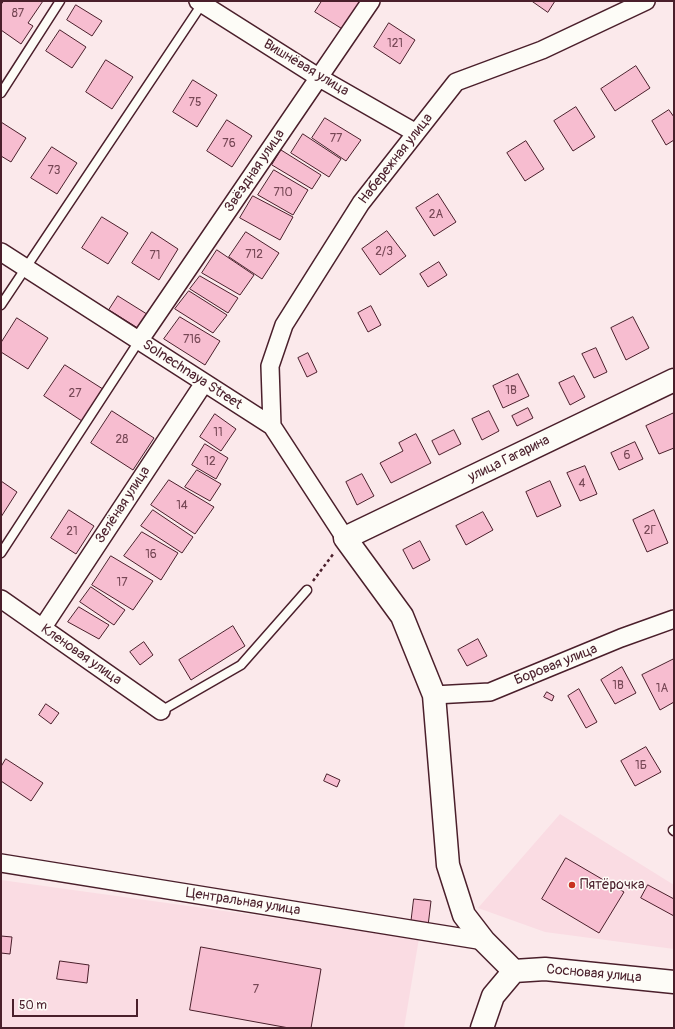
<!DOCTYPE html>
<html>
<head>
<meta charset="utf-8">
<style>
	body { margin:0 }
	#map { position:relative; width:675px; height:1029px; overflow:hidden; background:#fbe9eb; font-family:Pangolin,sans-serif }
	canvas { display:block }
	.frame { position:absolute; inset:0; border:2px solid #4a1f2b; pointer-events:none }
	.scale { position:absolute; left:12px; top:999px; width:126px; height:18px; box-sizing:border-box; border:2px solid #4a1f2b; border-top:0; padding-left:5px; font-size:12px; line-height:14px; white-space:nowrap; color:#4a1f2b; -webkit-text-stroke:3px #fdfcf7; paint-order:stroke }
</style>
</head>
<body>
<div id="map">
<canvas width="675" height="1029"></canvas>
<div class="frame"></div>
<div class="scale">50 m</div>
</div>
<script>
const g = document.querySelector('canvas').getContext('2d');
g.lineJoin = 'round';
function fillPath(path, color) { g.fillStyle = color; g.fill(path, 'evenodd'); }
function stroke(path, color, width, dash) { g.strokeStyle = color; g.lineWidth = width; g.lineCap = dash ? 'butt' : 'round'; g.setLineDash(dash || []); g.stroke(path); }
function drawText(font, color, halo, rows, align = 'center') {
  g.font = font + ' Pangolin,sans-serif'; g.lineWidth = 3; g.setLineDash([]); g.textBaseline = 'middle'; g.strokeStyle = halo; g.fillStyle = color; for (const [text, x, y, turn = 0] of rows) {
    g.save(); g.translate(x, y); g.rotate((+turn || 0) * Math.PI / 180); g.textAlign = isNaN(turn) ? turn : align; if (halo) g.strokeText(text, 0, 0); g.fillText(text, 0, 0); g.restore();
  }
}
const built = new Path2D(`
	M560,814L674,885V949L545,932L478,908Z
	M1,880L419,938L404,1028H1Z`);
const building = new Path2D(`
	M4,1H43L28,23L33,26L21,44L1,30V5Z
	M322,1H359L361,3L344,30L315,12Z
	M532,1H555L548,12Z
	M76,5L102,21L92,36L67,20Z
	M389,23L415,40L400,64L374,47Z
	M60,30L86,47L72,68L46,51Z
	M106,60L133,77L112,109L86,92Z
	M636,66L650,88L615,111L601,89Z
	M193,80L217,95L197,127L173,112Z
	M576,107L595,137L573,151L554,121Z
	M669,110L674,117V140L666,145L652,121Z
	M325,118L361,140L346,161L312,138Z
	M227,120L252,136L232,167L207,151Z
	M1,122L26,138L11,162L1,156Z
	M303,134L341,159L329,177L291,153Z
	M526,141L544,169L525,181L507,153Z
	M52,147L77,163L57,194L31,178Z
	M281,150L321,175L312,189L272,165Z
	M274,170L308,190L293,215L258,195Z
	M438,194L456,222L434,236L416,208Z
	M253,196L293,217L280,240L240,218Z
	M102,217L128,233L108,264L82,248Z
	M387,231L406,256L380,275L362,249Z
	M152,232L178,249L159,280L132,263Z
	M246,232L279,253L262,279L229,257Z
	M217,250L254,275L240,295L202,273Z
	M439,262L447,275L428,287L420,274Z
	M200,276L238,298L228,313L190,289Z
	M189,291L227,315L213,333L175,309Z
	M118,296L150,316L141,330L109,310Z
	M371,306L381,325L368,332L358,313Z
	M180,317L220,341L205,365L164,339Z
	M633,317L649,348L626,360L611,328Z
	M17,318L48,338L28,369L1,352V343Z
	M596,348L607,372L594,378L582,354Z
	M308,353L317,372L307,377L298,358Z
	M65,365L106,391L85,423L44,396Z
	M518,374L529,396L503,408L493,386Z
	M574,376L585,397L570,405L559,383Z
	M528,408L533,418L517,426L512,416Z
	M112,411L154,438L133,470L91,443Z
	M489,411L499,431L482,440L472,419Z
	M674,413V448L659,454L646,426Z
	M215,414L236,429L221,451L200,437Z
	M454,430L461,444L439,455L432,441Z
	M416,434L431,463L391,483L380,463L403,451L399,443Z
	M635,442L643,459L619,470L611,453Z
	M205,444L228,458L216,479L192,465Z
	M585,466L597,494L580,501L567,473Z
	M197,470L221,484L210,501L185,487Z
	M362,474L374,496L357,505L346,482Z
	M169,480L214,507L195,534L151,505Z
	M1,481L17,492L1,517Z
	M550,481L561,506L537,517L526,492Z
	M69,510L94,526L76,554L51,538Z
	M153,510L193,537L182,553L141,526Z
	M654,510L668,543L647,552L633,520Z
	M483,512L493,530L466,545L456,526Z
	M142,532L178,553L161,580L124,556Z
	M420,541L430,560L413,569L403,550Z
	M111,556L153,581L133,610L92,585Z
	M91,587L125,610L114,625L80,602Z
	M79,607L109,625L99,639L68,622Z
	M233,626L245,646L191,680L179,660Z
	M478,639L487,656L467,666L458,650Z
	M144,642L153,655L140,665L130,652Z
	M674,659V702L660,710L642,675Z
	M622,667L636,693L615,704L601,680Z
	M579,689L597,722L586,728L568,696Z
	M547,692L554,696L552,701L544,697Z
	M46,704L59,713L51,724L39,715Z
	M646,747L661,772L635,786L621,761Z
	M6,759L43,783L31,801L1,781V767Z
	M327,774L340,780L337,787L324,781Z
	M566,858L624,892L599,933L542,899Z
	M648,885L674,899V916L641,898Z
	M414,899L431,901L428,926L411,924Z
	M1,936L12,937L10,954L1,953Z
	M201,947L321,969L311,1028H289L190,1010Z
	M60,961L89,965L87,983L57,979Z`);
const path = new Path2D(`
	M313,581L334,553`);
const lane = new Path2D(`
	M1,93L60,1
	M1,305L202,4
	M1,553L139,341
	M161,711L241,665L307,590
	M673,830L674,831`);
const street = new Path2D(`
	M198,1L318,77L416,133
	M1,252L272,426L345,538
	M139,341L371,1
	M272,426L270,366L284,325L361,203L456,82L542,50L646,1
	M1,599L161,711
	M43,627L204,383
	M434,695L490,692L621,638L674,619
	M1,863L484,941`);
const secondary = new Path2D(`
	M514,971L484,941L464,915L448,865L434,695L402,616L345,538L674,380
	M514,971L545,969L674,982
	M482,1028L493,996L514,971`);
const markers = [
	[572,885,4,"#c8321e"]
];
const numberNames = [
	["87",18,14],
	["121",395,44],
	["75",195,103],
	["77",336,139],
	["76",229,144],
	["73",54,171],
	["710",283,193],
	["2А",436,215],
	["2/3",384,252],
	["712",254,255],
	["71",155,256],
	["716",192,340],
	["1В",511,391],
	["27",75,394],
	["11",218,433],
	["28",122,440],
	["6",627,456],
	["12",210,462],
	["4",582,484],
	["14",182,506],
	["2Г",650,531],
	["21",72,532],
	["16",151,555],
	["17",122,583],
	["1В",618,686],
	["1А",662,689],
	["1Б",641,766],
	["7",256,990]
];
const streetNames = [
	["Вишнёвая улица",306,68,31],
	["Набережная улица",396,159,-52],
	["Звёздная улица",255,171,-56],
	["Solnechnaya Street",192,375,33],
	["улица Гагарина",509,459,-26],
	["Зелёная улица",123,505,-57],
	["Кленовая улица",81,655,35],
	["Боровая улица",556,665,-22],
	["Центральная улица",243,902,9],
	["Сосновая улица",594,974,5]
];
const poiNames = [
	["Пятёрочка",580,885]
];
fillPath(built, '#fadce3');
fillPath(building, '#f7bdd0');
stroke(building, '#4a1f2b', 1);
stroke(lane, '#4a1f2b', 11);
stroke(street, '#4a1f2b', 20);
stroke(secondary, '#4a1f2b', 25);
stroke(path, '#4a1f2b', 2.5, [3, 3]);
stroke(lane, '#fdfcf7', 8);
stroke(street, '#fdfcf7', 17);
stroke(secondary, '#fdfcf7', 22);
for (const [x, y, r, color] of markers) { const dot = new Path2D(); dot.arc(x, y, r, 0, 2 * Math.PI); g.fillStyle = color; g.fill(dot); stroke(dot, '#fdfcf7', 1.5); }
drawText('12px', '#754654', null, numberNames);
drawText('14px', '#4a1f2b', '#fdfcf7', streetNames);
drawText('14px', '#4a1f2b', '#fdfcf7', poiNames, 'left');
</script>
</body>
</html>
